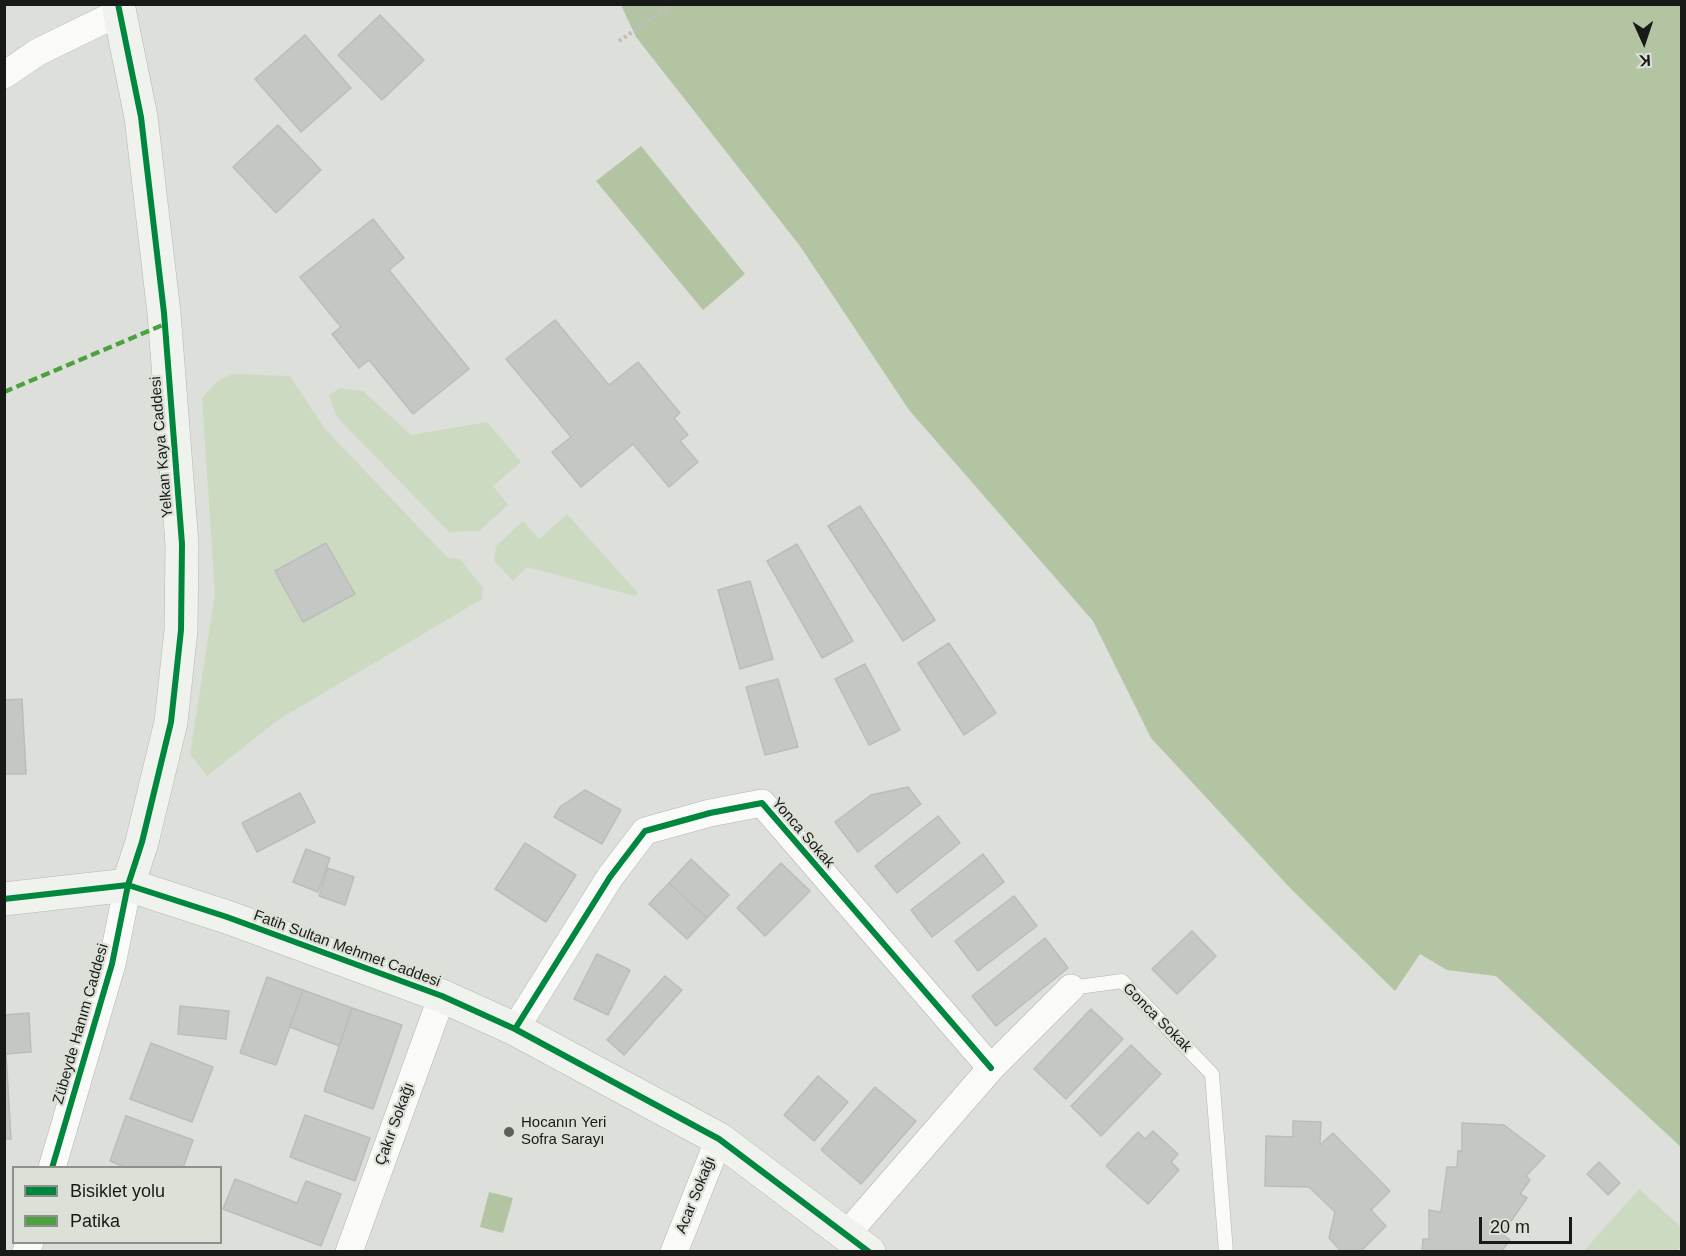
<!DOCTYPE html>
<html>
<head>
<meta charset="utf-8">
<style>
	body { margin:0 }
	#map { position:relative; width:1686px; height:1256px; overflow:hidden; background:#dcdfda; font-family:Arial,sans-serif }
	canvas { display:block }
	.frame { position:absolute; inset:0; border:6px solid #181a17; pointer-events:none }
	.legend { position:absolute; left:12px; top:1166px; width:210px; height:78px; box-sizing:border-box; background:#dce1d8; border:2px solid #8e918b; margin:0; padding:8px 10px; list-style:none; font-size:18px; color:#181a17 }
	.legend li { display:flex; align-items:center; gap:12px; height:30px }
	.legend b { width:30px; border:2px solid #8e918b }
	.north { position:absolute; left:1614px; top:12px; width:60px; height:60px; -webkit-text-stroke:4px #dce1d8; paint-order:stroke; rotate:177deg; font-size:16px; font-weight:700; line-height:24px; text-align:center; color:#181a17 }
	.north::after { content:''; display:block; margin:auto; width:21px; height:27px; background:#181a17; clip-path:polygon(50% 0,100% 100%,50% 72%,0 100%) }
	.scale { position:absolute; left:1479px; top:1217px; width:93px; height:27px; box-sizing:border-box; border:3px solid #181a17; border-top:0; padding-left:8px; font-size:18px; line-height:21px; white-space:nowrap; color:#181a17; -webkit-text-stroke:4px #dce1d8; paint-order:stroke }
</style>
</head>
<body>
<div id="map">
<canvas width="1686" height="1256"></canvas>
<div class="frame"></div>
<ul class="legend">
<li><b style="height:8px;background:#00873e"></b>Bisiklet yolu</li>
<li><b style="height:8px;background:#4ea140"></b>Patika</li>
</ul>
<div class="north">K</div>
<div class="scale">20 m</div>
</div>
<script>
const g = document.querySelector('canvas').getContext('2d');
g.lineJoin = 'round';
function fillPath(path, color) { g.fillStyle = color; g.fill(path, 'evenodd'); }
function stroke(path, color, width, dash) { g.strokeStyle = color; g.lineWidth = width; g.lineCap = dash ? 'butt' : 'round'; g.setLineDash(dash || []); g.stroke(path); }
function drawText(font, color, halo, rows, align = 'center') {
  g.font = font + ' Arial,sans-serif'; g.lineWidth = 4.5; g.setLineDash([]); g.textBaseline = 'middle'; g.strokeStyle = halo; g.fillStyle = color; for (const [text, x, y, turn = 0] of rows) {
    g.save(); g.translate(x, y); g.rotate((+turn || 0) * Math.PI / 180); g.textAlign = isNaN(turn) ? turn : align; if (halo) g.strokeText(text, 0, 0); g.fillText(text, 0, 0); g.restore();
  }
}
const green = new Path2D(`
	M233,374L290,376L325,429L448,558L460,559L483,588L482,599L278,720L207,776L190,754L215,594L202,398L217,381Z
	M340,388L363,391L411,435L487,422L521,462L493,486L508,505L479,531L449,532L336,416L329,395Z
	M567,514L638,593L635,596L527,567L513,581L494,561L496,546L523,521L539,539Z
	M1639,1189L1681,1227V1245L1676,1251H1584Z`);
const water = new Path2D(`
	M621,5H1681V1147L1496,976L1447,970L1420,954L1395,991L1291,889L1151,738L1093,621L909,410L800,246L636,37Z
	M641,146L745,274L703,310L596,181Z
	M489,1192L513,1198L503,1233L480,1227Z`);
const building = new Path2D(`
	M380,15L424,60L382,100L338,55Z
	M305,35L351,88L301,132L255,79Z
	M278,125L321,170L276,213L233,167Z
	M373,219L404,258L389,270L469,369L413,414L369,360L359,368L332,334L341,327L300,277Z
	M555,320L609,385L638,362L680,413L674,418L688,435L680,441L698,462L669,487L633,444L581,487L552,452L571,437L506,359Z
	M860,506L935,620L903,641L828,526Z
	M326,543L355,594L303,622L275,571Z
	M797,544L853,641L822,658L767,561Z
	M750,581L773,659L740,669L718,590Z
	M949,643L996,713L964,735L918,663Z
	M865,664L900,730L869,745L835,679Z
	M778,679L798,747L765,755L746,687Z
	M22,699L26,774H4V700Z
	M908,787L921,804L858,852L835,822L871,795Z
	M585,790L621,810L602,844L554,817L560,807Z
	M300,793L315,822L257,852L242,823Z
	M938,816L960,843L897,893L875,866Z
	M525,843L576,875L546,922L495,889Z
	M306,849L330,858L318,892L293,882Z
	M983,854L1004,882L932,937L911,910Z
	M691,859L729,895L707,918L669,883Z
	M781,863L810,891L765,936L737,908Z
	M328,868L354,877L345,905L319,896Z
	M669,883L707,918L687,939L649,904Z
	M1014,896L1037,926L978,971L955,941Z
	M1192,931L1216,956L1177,994L1152,969Z
	M1045,938L1068,968L996,1026L972,996Z
	M597,954L630,970L608,1015L574,999Z
	M665,976L682,990L624,1055L607,1040Z
	M267,977L303,990L276,1065L240,1053Z
	M303,990L352,1008L339,1046L290,1027Z
	M180,1006L229,1011L226,1039L178,1034Z
	M352,1008L402,1025L373,1109L324,1091Z
	M1091,1009L1123,1039L1066,1099L1034,1069Z
	M29,1013L31,1052L6,1054L11,1139H4V1015Z
	M151,1043L213,1067L192,1122L130,1099Z
	M1131,1045L1161,1074L1101,1136L1071,1106Z
	M818,1076L848,1102L814,1141L784,1115Z
	M875,1087L916,1121L861,1184L821,1150Z
	M305,1115L370,1138L355,1181L290,1157Z
	M126,1116L193,1140L183,1168H127L110,1161Z
	M1293,1121L1321,1122L1320,1145L1333,1133L1390,1191L1371,1210L1386,1226L1360,1252H1342L1329,1238L1335,1212L1309,1187L1265,1186L1266,1136L1293,1137Z
	M1462,1123L1504,1125L1545,1156L1526,1176L1530,1180L1520,1194L1527,1198L1502,1234L1510,1240L1501,1252H1422L1423,1239H1429V1210L1441,1212L1447,1167H1457L1458,1151H1462Z
	M1153,1131L1178,1154L1171,1162L1179,1170L1148,1204L1106,1166L1138,1132L1145,1139Z
	M1599,1162L1620,1183L1608,1195L1587,1174Z
	M235,1179L297,1203L306,1181L341,1194L321,1246L223,1209Z`);
const path = new Path2D(`
	M619,41L673,4`);
const lane = new Path2D(`
	M1071,988L1122,981L1212,1074L1226,1252`);
const street = new Path2D(`
	M4,75L38,52L120,12
	M515,1029L610,877L645,831L710,813L762,803L991,1068
	M52,1168L112,964L128,885
	M846,1235L991,1068L1071,988
	M26,1252L30,1242
	M349,1252L442,996
	M674,1252L719,1139`);
const secondary = new Path2D(`
	M118,4L141,117L164,313L182,544L181,630L171,722L142,842L128,885
	M4,899L128,885L227,917L442,996L515,1029L719,1139L869,1252`);
const quiet = new Path2D(`
	M4,392L165,324`);
const cycleway = new Path2D(`
	M4,899L128,885L227,917L442,996L515,1029L719,1139L869,1252
	M515,1029L610,877L645,831L710,813L762,803L991,1068
	M52,1168L112,964L128,885L142,842L171,722L181,630L182,544L164,313L141,117L118,4`);
const markers = [
	[509,1132,6,"#5d5f5b"]
];
const streetNames = [
	["Yelkan Kaya Caddesi",162,447,-95],
	["Yonca Sokak",803,833,49],
	["Fatih Sultan Mehmet Caddesi",347,949,20],
	["Gonca Sokak",1157,1018,45],
	["Zübeyde Hanım Caddesi",81,1024,-74],
	["Çakır Sokağı",395,1124,-70],
	["Acar Sokağı",696,1195,-68]
];
const poiNames = [
	["Hocanın Yeri",521,1123],
	["Sofra Sarayı",521,1140]
];
fillPath(green, '#cddac2');
fillPath(water, '#b3c4a3');
fillPath(building, '#c4c7c3');
stroke(building, '#babdb9', 1.5);
stroke(lane, '#b4b6b3', 15);
stroke(street, '#b4b6b3', 28);
stroke(secondary, '#b4b6b3', 34);
stroke(path, '#bebfbd', 4, [3, 3]);
stroke(lane, '#fafaf9', 14);
stroke(street, '#fafaf9', 27);
stroke(secondary, '#f0f2ee', 33);
stroke(quiet, '#4ea140', 4.5, [9, 4.5]);
stroke(cycleway, '#00873e', 6);
for (const [x, y, r, color] of markers) { const dot = new Path2D(); dot.arc(x, y, r, 0, 2 * Math.PI); g.fillStyle = color; g.fill(dot); stroke(dot, '#dce1d8', 2); }
drawText('15px', '#181a17', '#dce1d8', streetNames);
drawText('15px', '#181a17', '#dce1d8', poiNames, 'left');
</script>
</body>
</html>
